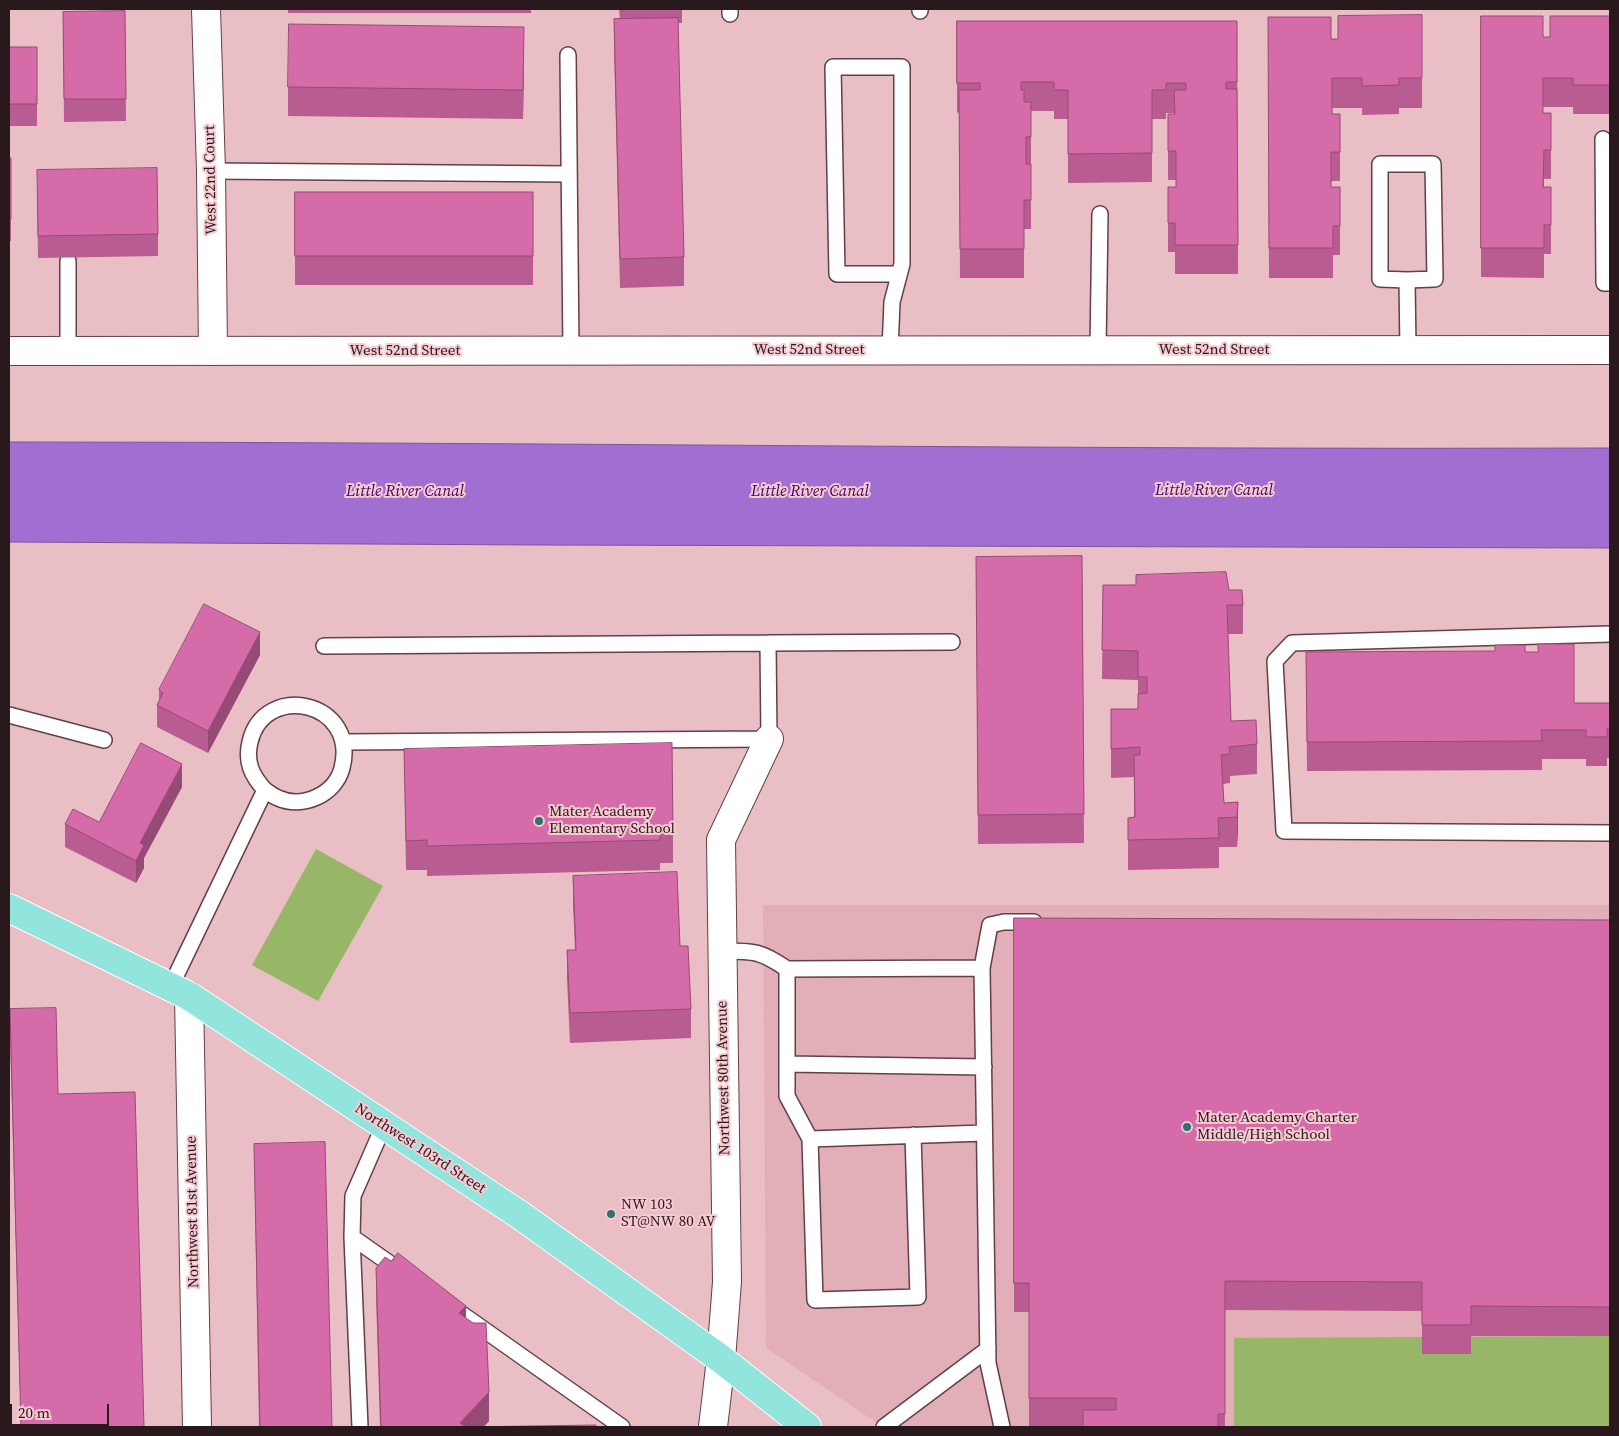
<!DOCTYPE html>
<html>
<head>
<meta charset="utf-8">
<style>
	body { margin:0 }
	#map { position:relative; width:1619px; height:1436px; overflow:hidden; background:#e9bec5; font-family:"Source Serif 4",serif }
	canvas { display:block }
	.frame { position:absolute; inset:0; border:10px solid #29191c; pointer-events:none }
	.scale { position:absolute; left:10px; top:1404px; width:99px; height:22px; box-sizing:border-box; border:2px solid #29191c; border-top:0; padding-left:6px; font-size:15px; line-height:18px; white-space:nowrap; color:#29191c; -webkit-text-stroke:4px #f7cad2; paint-order:stroke }
</style>
</head>
<body>
<div id="map">
<canvas width="1619" height="1436"></canvas>
<div class="frame"></div>
<div class="scale">20 m</div>
</div>
<script>
const g = document.querySelector('canvas').getContext('2d');
g.lineJoin = 'round';
function fillPath(path, color) { g.fillStyle = color; g.fill(path, 'evenodd'); }
function stroke(path, color, width, dash) { g.strokeStyle = color; g.lineWidth = width; g.lineCap = dash ? 'butt' : 'round'; g.setLineDash(dash || []); g.stroke(path); }
function drawText(font, color, halo, rows, align = 'center') {
  g.font = font + ' "Source Serif 4",serif'; g.lineWidth = 4; g.setLineDash([]); g.textBaseline = 'middle'; g.strokeStyle = halo; g.fillStyle = color; for (const [text, x, y, turn = 0] of rows) {
    g.save(); g.translate(x, y); g.rotate((+turn || 0) * Math.PI / 180); g.textAlign = isNaN(turn) ? turn : align; if (halo) g.strokeText(text, 0, 0); g.fillText(text, 0, 0); g.restore();
  }
}
const built = new Path2D(`
	M763,905H1610V1427H883L766,1348Z`);
const green = new Path2D(`
	M316,849L383,886L318,1001L252,965Z
	M1610,1336V1427H1234V1338Z`);
const water = new Path2D(`
	M9,442C543,442 1076,450 1610,448V548L539,545L9,542Z`);
const service = new Path2D(`
	M730,9V14
	M920,9V11
	M568,55L571,351
	M1603,139L1604,283H1610
	M211,171L569,174
	M1407,280L1380,279V164H1433L1435,279L1407,280L1408,350
	M890,350L892,302L902,264V67H833L837,274H899
	M1098,350L1100,214
	M68,351V261
	M1610,634L1292,643L1275,661L1284,831L1610,833
	M324,646L768,643
	M9,715L104,740
	M344,742L769,739L768,643L952,642
	M723,951C754,951 761,951 787,969
	M170,988L265,790C252,776 245,762 250,742C264,681 359,701 342,768C335,795 302,809 278,798C273,796 269,793 265,790
	M787,1064L984,1067
	M384,1125L353,1196L352,1237L399,1270
	M913,1135L918,1297L815,1300L810,1139L984,1133
	M810,1139L787,1096V969L982,968
	M352,1237L360,1427
	M449,1305L622,1427
	M884,1427L988,1349
	M1002,1427L988,1363L982,968L990,925L1004,922H1034`);
const minor = new Path2D(`
	M206,9L211,171L213,351
	M189,996L197,1427
	M721,1359L727,1282L721,840L769,739`);
const tertiary = new Path2D(`
	M9,351L1610,350
	M713,1427L721,1359`);
const primary = new Path2D(`
	M9,908L189,996L520,1215L721,1359L807,1427`);
const wall = new Path2D(`
	M288,9H531V13H288Z
	M619,9H682V23H678L684,257V286L620,288L614,48V19H620Z
	M125,11L126,121L64,122L63,12Z
	M1422,15V108H1399V114L1362,115V108H1332V114H1340V181H1331V187H1340V255H1333V278H1269L1268,17L1331,39H1338Z
	M1481,16L1543,37H1550L1610,16V114H1573V107H1543V113H1551V179H1544V187H1551V254H1544V278L1481,277Z
	M957,21H1237L1238,274H1175V252H1168V187H1176V180H1168V114H1174V113H1166V119H1152V182L1068,183V119H1054V111H1031V229H1024V278H960L959,112L957,113Z
	M9,47H37V126H9Z
	M524,56L523,119L288,116V87Z
	M9,158H11V241H9Z
	M37,192L158,234V256L38,258Z
	M295,192H533V285H295Z
	M1082,556L1084,843L978,844L976,557Z
	M1136,575L1229,590L1243,605V634H1228L1231,721L1257,744V774L1230,776V783L1223,784L1224,803L1238,802L1237,847H1219V868L1128,870V818L1134,817V777L1111,778V709H1138V680L1102,679L1103,585H1136Z
	M1306,652H1525L1574,703H1610V758H1607V766H1586V759H1542V770L1307,771Z
	M260,655L208,753L157,727V705L159,702V690Z
	M404,749L673,833V863H660V870L427,876V870H406Z
	M182,787L144,858V868L136,883L65,847V824L99,822Z
	M573,876L680,946L691,1009V1038L570,1043L567,979V950H575L573,905Z
	M1014,918L1610,920V1336H1471V1354H1422V1311L1225,1310V1427H1029V1312H1014Z
	M10,1009L58,1094L144,1427H21L10,1038Z
	M254,1144L332,1427H259Z
	M376,1268L466,1318L489,1421L484,1427H596H380L376,1297Z`);
const shadedWall = new Path2D(`
	M524,27V56L523,119V90Z
	M260,632V655L208,753V731Z
	M182,764V787L144,858V868L136,883V861L140,843Z
	M1238,802V831L1237,847V817Z
	M466,1306V1335L459,1313Z
	M489,1392V1421L483,1427H460V1423Z`);
const building = new Path2D(`
	M125,11L126,99H64L63,12Z
	M1422,15V78H1399V85L1362,86V78H1332V114H1340V152H1331V187H1340V226H1333V248H1269L1268,17H1331V39H1338V16Z
	M1481,16H1543V37H1550V16H1610V85H1573V78H1543V113H1551V150H1544L1543,187H1551V225H1544V248H1481Z
	M678,18L684,257L620,259L614,19Z
	M957,21H1237V82H1226V89H1237L1238,245H1175V223H1168V187H1176V151H1168V114H1175L1174,90H1186V83H1166V90H1152V153L1068,154V90H1054V82H1021V90H1024V102H1031V137H1026V164H1031V200H1024V249H960L959,90H980V83H957Z
	M289,24L524,27L523,90L288,87Z
	M9,47H37V104H9Z
	M9,158H11V219H9Z
	M157,168L158,234L38,236L37,170Z
	M295,192H533V256H295Z
	M1082,556L1084,814L978,815L976,557Z
	M1226,572L1229,590H1242L1243,605H1227L1231,721L1256,720L1257,744L1229,747L1230,754L1221,755L1224,803L1238,802L1237,817L1218,818L1219,838L1128,840V818L1135,817L1134,755H1140V747L1111,749V709H1138V694L1147,693V677H1138V651L1102,650L1103,585H1136V575Z
	M204,604L260,632L208,731L157,705L163,693L159,690Z
	M1538,644H1574V703H1610V729H1607V737H1586V730H1541L1542,741L1307,742L1306,652L1495,651V645H1525V652H1538Z
	M141,743L182,764L140,843L144,845L136,861L65,824L73,809L99,822Z
	M672,743L673,833L660,834V840L427,846V840L406,841L404,749Z
	M677,872L680,946H688L691,1009L570,1013L567,950H576L573,876Z
	M1014,918L1610,920V1307L1471,1306V1325H1422V1282L1225,1281V1414H1218V1427H1083V1410H1116V1398H1029V1283H1014Z
	M56,1008L58,1094L135,1092L144,1427H21L10,1009Z
	M325,1142L332,1427H260L254,1144Z
	M398,1253L466,1306L459,1313L473,1323H486L489,1392L460,1423L466,1427L596,1425V1427H381L376,1268L385,1257L391,1261Z`);
const markers = [
	[539,821,5,"#2b736c"],
	[1187,1127,5,"#2b736c"],
	[611,1214,5,"#2b736c"]
];
const streetNames = [
	["West 22nd Court",211,180,-91],
	["West 52nd Street",809,350],
	["West 52nd Street",1214,350],
	["West 52nd Street",405,351],
	["Northwest 80th Avenue",724,1078,-91],
	["Northwest 103rd Street",420,1149,33],
	["Northwest 81st Avenue",193,1212,-91]
];
const poiNames = [
	["Mater Academy",549,812],
	["Elementary School",549,829],
	["Mater Academy Charter",1197,1118],
	["Middle/High School",1197,1135],
	["NW 103",621,1205],
	["ST@NW 80 AV",621,1222]
];
const waterNames = [
	["Little River Canal",1214,491],
	["Little River Canal",405,492],
	["Little River Canal",810,492]
];
fillPath(built, '#e2aeb8');
fillPath(green, '#98b667');
fillPath(water, '#a16ed1');
stroke(water, '#7d549b', 1);
stroke(service, '#633f46', 18);
stroke(minor, '#633f46', 30);
stroke(tertiary, '#633f46', 30);
stroke(primary, '#fff', 30);
stroke(service, '#fff', 15);
stroke(minor, '#fff', 28);
stroke(tertiary, '#fff', 28);
stroke(primary, '#92e5dd', 28);
fillPath(wall, '#b85c91');
fillPath(shadedWall, '#964b76');
fillPath(building, '#d66ba9');
stroke(building, '#964b76', 1);
for (const [x, y, r, color] of markers) { const dot = new Path2D(); dot.arc(x, y, r, 0, 2 * Math.PI); g.fillStyle = color; g.fill(dot); stroke(dot, '#f7cad2', 2); }
drawText('15px', '#29191c', '#f7cad2', streetNames);
drawText('15px', '#29191c', '#f7cad2', poiNames, 'left');
drawText('italic 16px', '#3e0462', '#f7cad2', waterNames);
</script>
</body>
</html>
